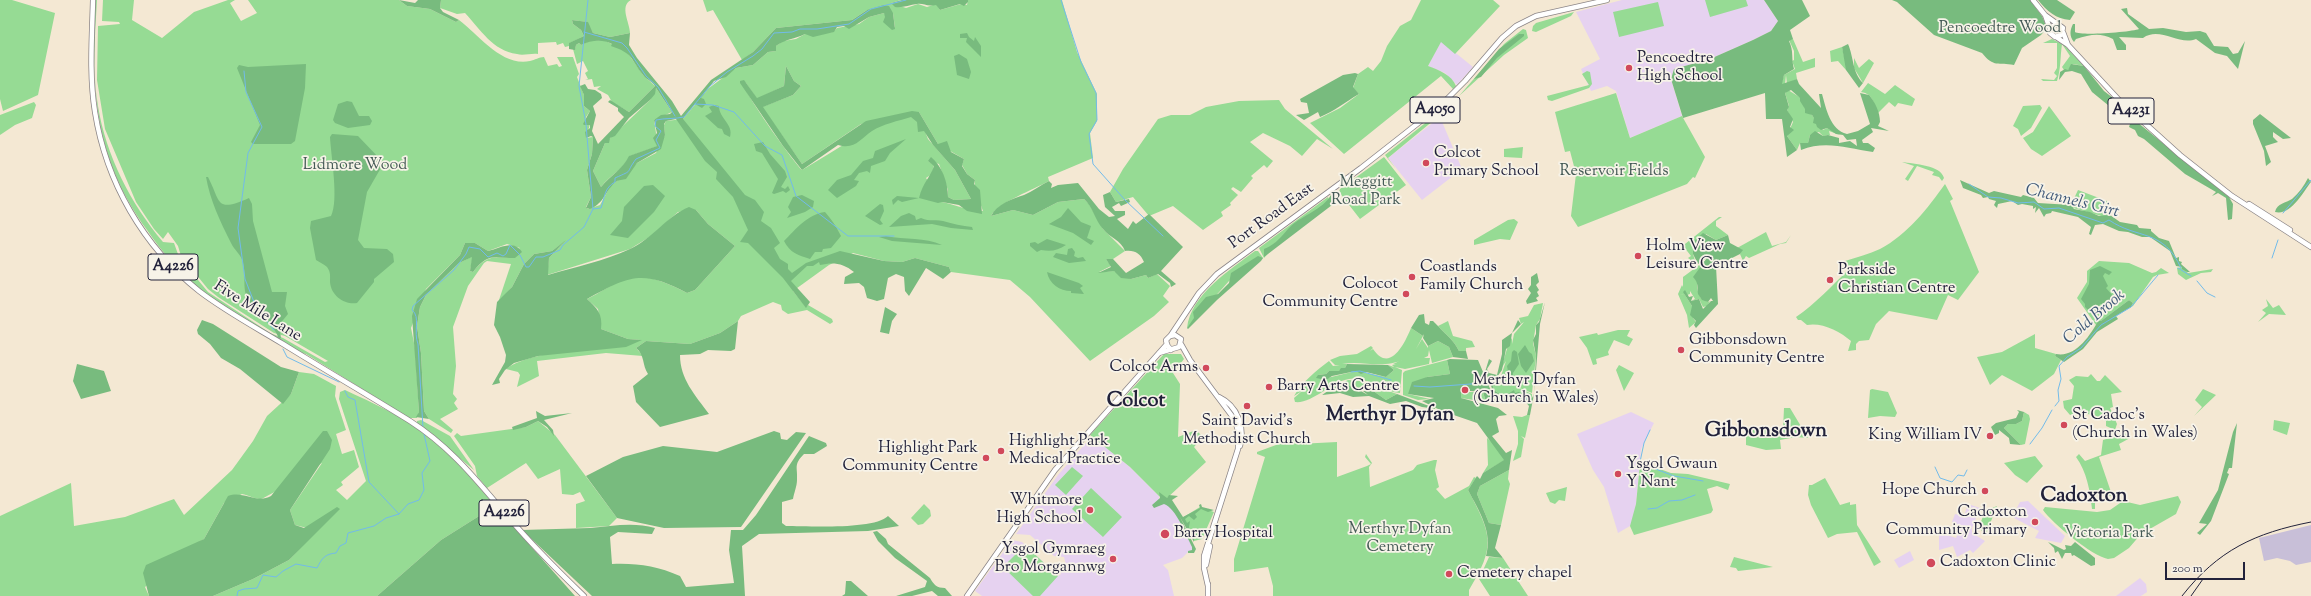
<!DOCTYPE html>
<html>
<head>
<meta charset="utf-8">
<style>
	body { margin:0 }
	#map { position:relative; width:2311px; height:596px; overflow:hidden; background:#f4e8d3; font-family:"Sorts Mill Goudy",serif }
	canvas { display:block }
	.scale { position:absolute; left:2165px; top:562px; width:80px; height:18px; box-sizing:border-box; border:2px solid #22223b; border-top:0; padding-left:5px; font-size:12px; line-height:14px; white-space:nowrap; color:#22223b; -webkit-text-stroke:3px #f7f3e8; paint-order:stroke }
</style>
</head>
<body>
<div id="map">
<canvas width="2311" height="596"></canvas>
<div class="scale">200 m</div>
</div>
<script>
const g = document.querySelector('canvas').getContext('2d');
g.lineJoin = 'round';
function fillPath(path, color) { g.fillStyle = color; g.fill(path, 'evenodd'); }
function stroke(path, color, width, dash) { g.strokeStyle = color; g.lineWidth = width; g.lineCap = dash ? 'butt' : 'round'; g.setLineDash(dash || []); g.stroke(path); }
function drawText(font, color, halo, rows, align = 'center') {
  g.font = font + ' "Sorts Mill Goudy",serif'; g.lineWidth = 3.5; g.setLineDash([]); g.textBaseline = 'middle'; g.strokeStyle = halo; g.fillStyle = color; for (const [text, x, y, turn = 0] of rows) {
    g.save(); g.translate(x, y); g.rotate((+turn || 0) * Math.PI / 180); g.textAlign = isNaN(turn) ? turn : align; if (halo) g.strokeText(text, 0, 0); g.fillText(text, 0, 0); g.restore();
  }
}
const built = new Path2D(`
	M1622,0H1764L1778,21L1771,31L1753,40L1710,59L1674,69L1671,79L1682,116L1630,138L1616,91L1607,86L1591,91L1581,69L1600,59L1576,12Z
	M1441,41L1473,67L1457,85L1445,73L1428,66Z
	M1440,117L1462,169L1422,200L1388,158Z
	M1631,412L1654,423L1641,449L1636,504L1632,522L1630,526L1618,533L1604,487L1593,470L1577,434Z
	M1091,437L1094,438L1130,467L1159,496V499L1172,506L1195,549L1188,552L1182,558L1163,565L1168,570L1174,596H982L975,591L1012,540L1022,542L1058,576L1061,574L1058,570H1063L1066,565L1064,557L1054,556L1030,535L1016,534L1058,475Z
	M2028,501L2065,536L2061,543L2035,538L2039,531L2012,517L2020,502Z
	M1968,504L1980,508L1972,528V533L1985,541L1973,553L1970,550L1957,557L1953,546L1939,550V535H1947L1956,538L1961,526L1952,522L1955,514L1964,516Z
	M1910,551L1914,560L1899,568L1894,560Z
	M2140,578L2146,584L2147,592L2141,596H2116Z`);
const industrial = new Path2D(`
	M2311,525V562L2296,565L2290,561L2277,558L2264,561L2259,538Z`);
const green = new Path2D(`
	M0,0H12L55,13L38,95L3,111L0,99Z
	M95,0H97C95,35 92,71 98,106C106,156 131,204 163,242L174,243L179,257L208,292L270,333L283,338L325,362L328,361L285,336L274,333L218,297L208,289L181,256L178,246L168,232L163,239L154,229L136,202L105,129L97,80L98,26L120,24L119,22L102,21L103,0H134L132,20L162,38L194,12L228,0H235L230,3L241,21L257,13L248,0H399L407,6L430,9L456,22L459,20C479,35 502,67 530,61C535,60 539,57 544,57L548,66L557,64L559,67L562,66L557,57H573L579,74L577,77L584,95V106L590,111L586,117L584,125L590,124L586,138L593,137L592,154L587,170L591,197L586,207L588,209L600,205L610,187L637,163L656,153L665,135L664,125L666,121L683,119L709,88L736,68L753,65L768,52L776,51V46L783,41L796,39L805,34L833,32L837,28L859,24L869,17L884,13L895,28L893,13L867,10L852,20L776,28L753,52L742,60L713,10L707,12L703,0H901L891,3L906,8L918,4L927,7L936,4L940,10L961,4L967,5L968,0H1062L1077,52L1097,94V121L1090,133L1093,158L1048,177L1049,181C1035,189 997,203 991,216L1013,210L1033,215L1058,202L1084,199L1089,204L1103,229L1125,251L1113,259H1106L1111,266L1099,272L1114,271L1131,279L1146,275L1148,278L1157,274L1170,286L1163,296L1169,302L1154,316L1090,361L1030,297L1010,280L951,272L949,267L915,258L902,262L884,261L853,253L829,265L793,291L806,307L808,305L832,319L833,322L830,324L807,310L788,314L782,310L781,305L773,302L741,316L738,321L720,333L690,344L646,341L636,348L643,356L606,353L537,361L539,376L517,387L520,375L518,372L506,369C529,351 609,345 641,340L628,339L601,329L598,309L587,299C600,293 613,283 626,279C646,272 670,284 687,293L695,290L735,246L708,224L696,210L678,212L651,236L630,249L547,275L549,258L564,242L552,251L534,254L524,264L512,287L498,303L511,264L487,261L484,263L468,286L453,327L456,366L453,394L457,399L454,403L458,409L440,419L453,430L451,433L429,419L424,411L421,353L417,326L420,307L426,295L459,263L473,256L470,271L473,272C484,258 491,256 508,258L520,248L507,244L488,251L475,243H465L460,255L426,289L411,328L415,348L419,412L417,418H409L306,354L301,353C267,333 232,314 201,290C178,271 163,253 147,230C93,155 92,90 95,0ZM786,66L794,81L801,86L793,95L762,107L802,164L861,124L919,112L938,144L964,159L962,165L967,174L975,180C973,186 981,204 983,211C968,211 957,205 942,202L926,178L932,174L934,165L928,161L939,164L948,190V197L954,200L971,199L955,170L928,139L921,121C917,119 913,116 909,116C881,119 828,155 802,170C792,160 744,93 742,81L746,83L757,99L784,86Z
	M441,0H631C619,6 630,23 630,33L610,37L593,33L587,22L572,20L573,24L581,30L584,36L570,43L569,46L565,47L563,43L557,45L556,42L538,43V54C531,53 523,56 517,54C493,51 480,29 465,13L457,14L440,8Z
	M1421,0H1493L1500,6L1455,54L1441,42L1428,66C1439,70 1452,75 1456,86L1453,89L1441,76L1344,154L1310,123L1340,108L1359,94L1353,88L1358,74L1368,67L1373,71L1381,61L1387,46L1400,26L1411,20Z
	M1705,0H1746L1748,6L1710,17Z
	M1658,2L1664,26L1619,37L1613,12Z
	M1574,12L1571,16L1536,32L1532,31L1533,26L1536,23Z
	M1523,29L1526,30L1528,38L1504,55L1459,96L1504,44Z
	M1793,39L1803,62L1815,58V67L1796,73L1797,79L1787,84L1786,75L1785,84H1781L1784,75L1795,69L1792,61L1794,60V51L1789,40Z
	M2052,39L2064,45L2084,66L2073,64L2068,70H2064L2062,67L2070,56L2062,44C2060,58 2061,68 2057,81H2043L2041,79L2054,80L2057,76L2054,73L2057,68V43H2043Z
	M604,40L627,52L643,75L655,86L629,112L612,102L608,95L597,89L601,86L594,87L592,79L585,80L588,79L585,73L588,71L583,61L577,64L573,49H575L576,45L579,43L581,45L589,41Z
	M1842,47L1847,69L1846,70L1838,61L1831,62L1830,51Z
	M1854,58L1859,68L1869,59L1874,63L1863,83L1854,68Z
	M1587,71L1590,72L1592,84L1589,88L1552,101L1548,100L1547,96L1589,85L1582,74Z
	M1868,83L1885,94L1895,85L1915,99L1912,106L1898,103L1895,107L1889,102L1878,113C1873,104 1874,94 1861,92Z
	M656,88L672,112L654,120L658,146L630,156C623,170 610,175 601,187L593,171L605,143L650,100Z
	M1788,90L1801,98L1806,111L1812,115L1823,130L1827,128L1840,135L1829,131L1830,135L1823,136L1819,132L1810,135L1808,143H1800L1797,150L1787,136L1793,122L1787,110L1789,106L1785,93Z
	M1616,93L1630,138L1682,116L1705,157L1695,178L1693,177L1687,184L1578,227L1571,216L1576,174L1570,151L1565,152L1555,112Z
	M1458,97L1456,106H1451L1388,158L1396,169L1385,155Z
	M1279,100L1285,109L1333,149L1317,139L1302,156L1290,146L1263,133L1250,142L1273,161L1267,168L1264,165L1251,176L1253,178L1241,192L1233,187L1231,189L1238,195L1230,203L1231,205L1221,212L1223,216L1203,230L1173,206L1149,216L1133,197L1116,202L1110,192L1123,169L1158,119L1171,115H1190L1206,107L1239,101Z
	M34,102L36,105L32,118L15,125L0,135V115Z
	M2040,105L2042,108L2031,128L2021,136L2018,129L2013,126L2023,106Z
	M2049,106L2071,136L2042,156L2031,149L2023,138L2033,132Z
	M1523,147L1522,158L1504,157V149Z
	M1384,157L1406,185L1360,219L1339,192L1340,189Z
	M1902,162C1914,164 1941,165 1944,178L1942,181L1939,177L1932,175L1934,172L1917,166L1908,181L1905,179L1914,166Z
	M1945,184L1953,199L1950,201L1979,272L1958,300L1948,295L1937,320L1889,311L1876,324L1869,340L1859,341L1856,344V350L1848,351L1851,341C1840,331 1821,322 1807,325L1801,320H1798L1796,317C1815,304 1832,286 1849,269L1845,261C1857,257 1869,254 1880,249C1907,235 1928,208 1945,184Z
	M2078,190L2107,201L2108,215L2105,217L2070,207Z
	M1328,197L1330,202L1274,247L1264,258L1259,248Z
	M1719,217H1722L1716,221V226L1728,235L1716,240L1706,234L1693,254L1696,264L1688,258L1691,256L1684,247L1685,244Z
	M1514,219L1518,222L1510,240L1500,239L1474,245V240L1508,220Z
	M1766,232L1772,246L1786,242L1791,235L1786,243L1780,244L1749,258L1746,256L1743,261L1740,254L1742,250L1737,248Z
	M1255,251H1258L1263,258L1229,281L1187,328C1191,294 1230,270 1255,251Z
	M1706,260C1699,272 1693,285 1701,298L1708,302L1710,301L1707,306L1703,307L1699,299L1691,301L1695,299L1690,291V294L1687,295V293L1684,295L1679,294L1685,295L1692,306L1693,318L1696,322L1689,328L1687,315L1678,294L1682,285L1683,287V277Z
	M2099,261L2129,263L2152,273L2156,272L2161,268L2169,273L2157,275L2153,277L2133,306L2131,307L2133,303L2129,300L2096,325L2077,298L2087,282V271Z
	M2182,267L2188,273L2213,269L2211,272L2201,273L2186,280L2178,274L2177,268Z
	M2266,299L2273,308L2279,305L2286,315L2269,314L2258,322L2266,313L2262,310L2268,306Z
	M1543,303L1540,319L1536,325L1533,343L1536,356L1532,393L1502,381L1501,376L1506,361L1501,369L1509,342L1512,338V344L1514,334L1524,322L1521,324L1519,318L1528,316L1534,305Z
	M1448,321L1453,336L1472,341L1475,347L1466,348V351H1459C1454,340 1446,335 1438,326Z
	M1411,328L1423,336L1416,349L1422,339L1428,348V346L1438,341L1449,347L1453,357L1432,363L1429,350L1428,356L1424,358H1430L1429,364L1405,369L1395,367L1402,370L1400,393C1384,392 1366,376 1349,379C1331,382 1312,404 1295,402L1294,398L1302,391L1294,396C1303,381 1316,371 1329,361L1333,366L1340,365H1335L1330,360L1340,356L1357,354L1371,346L1373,348L1370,351L1373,349C1390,374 1405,343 1411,328ZM1404,359L1393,364H1396L1392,365L1394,367L1388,365L1394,370L1386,377L1356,371L1323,379L1318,375L1326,374L1329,371H1339L1345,368L1347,364H1342C1364,360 1382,370 1404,359Z
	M1618,330H1630L1627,336L1633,339L1629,346L1614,340L1608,352L1609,355L1596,359L1597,364L1593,365L1587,348L1579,337L1597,333L1598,335Z
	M2035,334V348L2056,354L2055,356L2061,360L2054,374L2032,391L2002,375L1990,385L1977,357L2002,352Z
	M1164,354H1181L1184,359L1173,373L1180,384L1178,437L1196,430L1203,437L1194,447L1206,462L1166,499L1159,496L1130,467L1090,435Z
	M1447,360L1450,374L1427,377L1408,394L1430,399L1418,400L1403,395V373L1405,371Z
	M1619,365L1634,373L1624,391L1616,370Z
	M299,372L314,374L336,386L335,396L346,430L336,434L342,454L354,450L359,467L341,482L343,485L336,490L347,500L366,481L339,399L340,392L345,390C373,403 402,416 426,435C452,456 474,480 495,506L441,540L377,596H213L253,579L289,560L307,541V528L295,525L290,510L322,463C313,468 264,500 260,499C255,499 248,495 242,494L224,503L204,539L192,546L145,587L149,596H0V516L71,483L74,526L125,517L174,499L184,515L232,470L253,441L267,416L291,394Z
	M2091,374L2097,381H2100L2105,375L2122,392L2111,394L2113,407L2110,408L2117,424L2115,430L2106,426V421C2098,417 2090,413 2080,414L2079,407L2072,409L2073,414L2070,415L2064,408L2063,401L2072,399L2074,386L2069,380L2076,376L2088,377Z
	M1348,380L1360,381L1397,394L1386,400L1372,390C1361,389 1351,386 1340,384Z
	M1492,381L1510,384L1532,394V398L1515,393L1501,395L1494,390Z
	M1872,389L1888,392L1897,413L1895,417L1880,416L1868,418L1870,390Z
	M2203,389L2216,395L2194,416L2202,407L2195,400Z
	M1461,392H1483L1486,402L1461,398Z
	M1784,408H1790L1808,438L1796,437L1780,440L1781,449L1766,450L1746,445V427L1783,429Z
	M2024,412L2029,415L2030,419L2025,444L2021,445L2004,428L2008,424H2016L2022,421Z
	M1527,415H1530L1525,438L1521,436L1524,439L1521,457L1513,461L1518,444V431L1513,416L1522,417Z
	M421,420L450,436L474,470L417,423V421Z
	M2274,420L2290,423L2287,435L2273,430Z
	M538,421L555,435L617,518L609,526L576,528V504L585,501L580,492L573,495L562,494L560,469L538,479L526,463L487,488L477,476L475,466L454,436L457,433L461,436L526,427Z
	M2127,433L2130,438L2119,444L2121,450L2099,457L2111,492L2114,496L2095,495V509H2092C2090,491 2087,472 2076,457L2079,454L2085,461L2101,455L2103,440Z
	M1295,438L1298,444L1337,442V477L1367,466L1371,464L1365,457L1366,454L1372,463L1369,467L1370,487L1413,470L1417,465L1434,460H1437L1435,470L1439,487L1436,489L1445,499L1469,486L1474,477L1476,478L1468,490C1492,535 1496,546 1469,590V596H1273V586L1268,567L1234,572V559L1265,457L1257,454V452Z
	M1487,438L1493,443L1505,460L1483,473L1488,465Z
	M2035,456L2043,466L2027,483L2015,475L2004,463Z
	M1640,464H1646L1671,473L1688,474L1730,484L1728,490L1717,486L1707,489L1713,510L1711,513L1634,535L1630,526L1636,504Z
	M1072,467L1083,476L1066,495L1055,485Z
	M1509,470L1508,479L1510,484L1501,525L1489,523L1477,494L1480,486Z
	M1825,478L1840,505L1850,502V505L1856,504L1857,525L1881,562L1874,566L1857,532L1837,534L1828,538L1811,505L1808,495L1809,485H1812Z
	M1567,487L1565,501L1559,500L1555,504L1550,502L1546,493Z
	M1091,488L1122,517L1103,537L1072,509Z
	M2178,496L2181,502L2176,514L2141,534L2129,548L2114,558L2108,559C2092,556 2052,523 2043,510L2045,507L2097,512L2110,510L2123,501L2140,505Z
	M924,504L930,510L931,516L923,524L918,525L911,518Z
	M1997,506L1986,534H1984L1979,527L1985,511Z
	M1200,507L1214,512L1202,539L1194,541L1182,518Z
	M1025,545L1058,576L1040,596H1033L1003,567Z
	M1489,557L1503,558L1528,596H1490L1479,579Z
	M1734,557L1773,567L1738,571L1736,568L1730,567Z`);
const forest = new Path2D(`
	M399,0L415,3L418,0H441L440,8L443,12L459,20L456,22L430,9L407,6Z
	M902,0H968V2L964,6L960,4L940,10L936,5C926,7 924,3 917,4C909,5 903,8 895,7L891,3Z
	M1764,0H1802L1810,16L1790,30L1793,39L1789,41C1794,51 1791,59 1794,69L1784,75L1782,84L1797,79L1799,84L1821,108L1819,94H1822C1826,108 1830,130 1847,134L1858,131L1870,124L1860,93L1869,95C1875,102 1880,112 1880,122L1878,126L1889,131L1871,128L1873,132L1862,140L1863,143H1868L1875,148L1873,152C1847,148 1825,140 1801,150L1800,143H1808L1810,135L1815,131L1823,136L1828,135L1839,138V143L1850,141L1857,146L1856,139L1847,140L1843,135L1836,134L1827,128L1821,130L1817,127L1816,124L1813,123L1814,118L1812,115L1805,113V109L1800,101V98L1791,90L1785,93L1789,107L1787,110L1793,119L1790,127L1794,130L1787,136L1797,150L1787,157L1782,119H1766L1765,93L1683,118L1671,79L1674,69L1710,59L1753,40L1771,31L1778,21Z
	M1892,0H2030L2042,16L2047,28L2041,35L2022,48L2014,65C1998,62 1994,68 1982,53L1934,35L1897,2Z
	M2038,0H2057L2075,12L2070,20C2056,19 2047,11 2038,0Z
	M884,5L889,6L893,13L895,29L892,30L883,22L885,17L884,13L869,17L849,29L844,26L837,27L834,32L813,37L805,34C795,39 785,39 776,46V51L768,52L753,65L736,68L726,77L714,81L701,98L704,99L706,104L702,108L695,104L683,119L745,195L755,200L764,212L761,221L771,228L780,243L774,248L780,259L788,264V269L792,273L806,263L840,251L884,261L902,262L915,258L949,267L951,272L943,279L926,268L909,296L905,291L904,277L896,274L888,278L884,299L877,301L867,298L864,287L859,283L844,284L845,277L854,272C843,263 833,262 820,265L819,262L813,266H807L791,281L810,302L806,308L783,278L748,243L740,242L748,230L733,197L716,179L717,172L705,161L676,119L666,121L664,124L665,135L661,149L637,163L626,179C623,180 618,180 617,181C605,190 605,203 590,209L586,208L591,197L587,170L592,154L593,137L591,136L586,138L585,132L590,128V125H584L583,124L590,111L584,106V95L580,86L585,84L588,89L595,90L601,94L602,98L593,106L596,115L592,131L598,144L624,117L618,111V108L608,102L610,100L629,112L655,86C652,81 647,80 643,75C629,57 634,54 611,46L612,44C603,39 591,40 581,45L579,43L576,45L575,50L569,49V43L584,36L581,30L573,24L572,20L588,22L593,33L610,37L630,33L629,45L637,58L672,101L681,116L711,80L753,52L776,28L852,20L867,10ZM656,88L672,112L670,114L661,115L654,120L657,133L653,138L657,146L629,156C623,169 610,176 601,187L593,171L605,143H609L610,138L615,136L629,118L650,100L655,94Z
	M2127,8L2128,14L2149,29L2163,28L2186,32L2200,31L2206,33L2214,46L2228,47L2233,54L2238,53L2245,41L2238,69L2227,56L2215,53L2196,39C2179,46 2160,26 2143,38L2119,37L2126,45V50H2117L2113,39C2099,32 2090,35 2076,39L2074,42C2069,36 2070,30 2073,24H2075V32C2081,36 2132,32 2139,29L2121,9Z
	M967,33L969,37L974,41L975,37L981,46V57L966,42L967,38H960V34Z
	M1519,34H1524V36L1497,58L1481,77L1474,79L1499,49Z
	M1848,44C1854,58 1852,72 1863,83L1859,88L1846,70L1842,47Z
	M959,54L967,59L971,72L969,79L957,75L954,56Z
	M306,64L305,88L295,141L291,144H253L251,142L260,125L237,68L239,65L248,67Z
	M2071,64L2084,66L2104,91L2122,105L2137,122L2229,197L2233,204L2232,219L2228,220L2226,198L2218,193L2212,196L2216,192L2185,174L2144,139L2138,136L2135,130L2129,127L2130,124L2120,119L2114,110L2092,92L2081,74L2072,71L2065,72L2059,80L2060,72L2065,69L2068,70Z
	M786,66L794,81L801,86L793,95L763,107L802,164L866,121L912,111L919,112L938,144L947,141L951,152L964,159L962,166L967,174L975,180L974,184L980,190L982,214L967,211L959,205L942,202L938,203L919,198L902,202L898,200L893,205L892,200L897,196L919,198C923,182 930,178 934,166L928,161L931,157C942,166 948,182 948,197L954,200L971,199L955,170L933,145L924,131L918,132L917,122L911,117C898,121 883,124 872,131C860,139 855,150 838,145L802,170L783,146L740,83V81L744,80L757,98L784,86Z
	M1355,73L1358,74L1353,87L1359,94C1345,102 1335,111 1320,117L1318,112L1304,120L1296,115L1309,113L1307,103L1301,102L1300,99L1343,75Z
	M347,101L352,102L359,116H369L372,121L370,125L348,128L335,123L333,120L338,104Z
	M714,105L719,106C719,119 734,124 730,137L724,134L722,129L718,128L705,116L712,112L709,107Z
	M2260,114L2291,138L2283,139L2273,132V137L2278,142L2265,146L2271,162L2266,166L2264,151L2253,124V120Z
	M332,134L358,136L381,160L382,166L367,192L358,240L364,248L387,249L393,254L394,262L374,279V282L357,303C345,305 331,296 330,282C330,277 331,272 327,267C324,264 319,262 316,260L310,228L311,221L331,216C339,200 331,157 330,137Z
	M906,139L890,153L885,161L871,166L870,173L867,171L859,173L854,180L859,181L856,186L837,198L828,190L837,180L851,175L863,161L873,158L875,151Z
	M763,142L770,154L785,171L787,177L781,187L785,189L788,186L790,190L786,193L783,191L774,194L772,193L778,179L762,153L756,151L754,144Z
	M206,177H208C221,202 215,213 249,198L252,204L253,221L272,292H287L285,306L288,314L279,325L281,338L279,339C273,322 262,321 252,307C240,290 247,280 243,263C242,255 234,250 231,243C220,221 210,200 206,177Z
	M2308,178L2311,182C2303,192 2291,216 2275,212C2277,203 2286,203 2292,199C2299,193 2304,186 2308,178Z
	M1960,180L1989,193L1994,191L2021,197L2023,195L2034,198L2038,203L2071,205L2074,209L2090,212L2099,216L2110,215L2120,222L2137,225L2139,228L2151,229V231L2159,238L2169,241L2176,258L2179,257V261L2182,262L2181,264L2190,272H2187L2182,269V267L2176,266L2170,251L2150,237H2142L2128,232L2119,231L2103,224L2095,225L2091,235L2089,234L2091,227L2078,217L2052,211L2051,213L2046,214L2044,217L2039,208L2035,213L2036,207L2033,209V206L2022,204L2018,205L2012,201L1998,204L1997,208L1994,205L1996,201L1989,199L1988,197L1983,198L1981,195L1963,188Z
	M1049,181L1052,184L1051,188L1058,185L1078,183L1099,209L1109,217L1115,216L1105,207L1103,195L1110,192L1116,202L1129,199L1130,202L1121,206L1119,203L1112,207L1115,211H1125V215L1117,219L1128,229L1133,221L1136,224L1149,214L1183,247L1161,271L1176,284L1171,287L1170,283L1158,274L1148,278L1146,275L1131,279L1121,278L1114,271L1098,273L1111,267L1106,259H1113L1126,273L1144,262C1140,253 1135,250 1125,251C1121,240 1110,238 1103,229C1095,220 1093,207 1084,199L1058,202L1033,215L1013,210L991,216C997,204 1012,199 1024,195C1033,191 1041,185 1049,181Z
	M653,185L665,196L654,212L628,238L610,235L622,221L624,207L644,186Z
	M802,195L814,201L813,207L805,212L787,218L791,212L788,207L793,197Z
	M1331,195H1334L1338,199L1336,202L1264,257V249C1277,244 1282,235 1291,226C1303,215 1322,210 1331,195Z
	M880,204L883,205L884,211L880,220L883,224L880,225L865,216Z
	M689,207L696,210L708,224L735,246L695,290L687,293C642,269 629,276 587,299C597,308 603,314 601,329L628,339L642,340L626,347L538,356L514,363L505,370L499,379L500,383L492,385L505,362L506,355L500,337L494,325L497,302L512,287L524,264L534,254L552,251L566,240L549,258L548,275C575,267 604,261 630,249C652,239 667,216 689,207Z
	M1068,208L1081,222L1091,226L1087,238L1094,241L1091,245L1073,233L1049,224L1061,217Z
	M825,212C832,220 836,226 841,236L831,248L823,249L822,252H815L810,259C798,255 790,253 784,241C796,229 808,214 825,212Z
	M909,213L915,216L916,220L921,218C930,222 936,219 943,221C953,224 962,226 972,227L973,230L951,228L932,224L889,227L901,216Z
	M1703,233L1716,240L1728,235L1730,243L1743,250L1740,254L1716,266L1718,304L1696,328L1694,325L1696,321L1690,315L1692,306L1683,292L1685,290L1689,297L1693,296L1691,301L1699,299L1703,309L1711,301H1713L1711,298L1708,302L1702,300L1698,294C1697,287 1699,283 1693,277L1707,258L1698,264L1693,254V242Z
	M886,236C905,240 925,237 942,245L892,241L879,237Z
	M1047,239L1066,245C1058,250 1052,252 1041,250L1037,252L1030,246V243L1035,242L1038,244Z
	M465,243H475L488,251C500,248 514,239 522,252L515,258C494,258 488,252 473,272L470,271L472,257L459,263L426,295L420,307L417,326L421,353L424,411L429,419L416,417L419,412L412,316L417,299L460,255Z
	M1072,248L1075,252L1074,256L1078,258L1083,257L1086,261L1069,263L1053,257L1056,253L1067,255L1068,249Z
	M1258,256L1263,258L1261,261L1217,300L1188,329L1187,328L1194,318L1193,312L1206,297L1218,294L1229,283L1231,273Z
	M2100,266L2112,272L2109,275L2105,273L2103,276L2108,286L2106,288L2114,297L2109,304H2100L2099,307H2106L2105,311L2093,315L2085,307V304L2081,299L2089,284L2090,270Z
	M1047,272L1079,283L1083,286L1080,288L1084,294L1071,293V291C1060,291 1049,284 1047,272Z
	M1537,273L1539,282L1536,285L1539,290L1537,292L1539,296L1536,298L1538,301L1527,304L1526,301L1531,293L1528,289L1531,285V277Z
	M2129,300L2133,303L2131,307L2116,316L2118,319L2097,332L2083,349L2064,362L2055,356L2056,354C2075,358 2090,336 2098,321H2101Z
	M1545,302L1540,324L1534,393L1536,356L1533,340L1536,334V325L1539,322Z
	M885,307L897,314L892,321L889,334L880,332Z
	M1424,314L1425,323L1429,325L1430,321H1433L1438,326L1433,328L1438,326C1446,335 1454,340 1459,351H1466L1468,359L1453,357L1449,347L1438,341L1428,346L1423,338L1424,334L1423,336L1411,328L1419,315Z
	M202,320L213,324L281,367L299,372L291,394L283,404L240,369L221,358L210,344L198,334L197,330Z
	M1518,320L1521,324L1512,333L1510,346L1506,349L1502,370L1497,377L1488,379L1485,372L1489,359L1492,361L1487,369L1489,373L1497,375L1502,354V340L1512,333Z
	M738,321L735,349L731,351L708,350L700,354L680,355C680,379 695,395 709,414L660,427L636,402L633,386L648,374C642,365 645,355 636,348L646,341L690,344L720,333Z
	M1525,345L1529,352L1532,354L1534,361L1526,373L1521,366L1518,354Z
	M1514,350L1517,352L1519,364L1513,373V381L1510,382L1507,366L1511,361L1512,352Z
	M1450,359L1478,360L1496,403L1486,402L1483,392L1470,391V389H1461V398L1498,408L1507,415L1499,416L1496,419L1499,432L1492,436L1506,453L1512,450L1509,470L1480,486L1477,494L1489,523L1501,525L1495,548L1503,558L1486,556C1493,532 1479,511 1468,490L1477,476L1480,479L1483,473L1504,460L1477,423L1442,411L1422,401L1434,398L1408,394L1412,382L1427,377L1450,374L1447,360Z
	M77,364L104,371L111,391L81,399L73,381Z
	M1347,364L1388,365L1394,370L1386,377L1366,372L1361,374L1356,371L1332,376L1326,380L1316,378L1318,375L1326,374L1329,371H1339L1341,368H1345Z
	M1489,380L1492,381L1494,390L1501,395L1508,394L1514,390L1515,393L1519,392L1522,395L1532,398L1534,394L1530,415H1527L1529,406L1524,400H1496Z
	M1335,386H1352L1368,395L1363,391L1372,390L1386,400L1397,394L1437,409L1422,407L1406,401L1390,404L1369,396L1353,397L1340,393L1322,395Z
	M2017,410L2024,412L2022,421L2016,424H2008L2004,428L2021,445L2010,444L2009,438L1999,430V433L1995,435L1991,427L1996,423L2016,418L2019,412Z
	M536,411L545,416L572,413L544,420L553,430L554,436L547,427L538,421L526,427L513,430L512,427L537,418Z
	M2237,423L2232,468H2229L2227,473L2229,474L2211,521L2200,535L2197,533L2207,524L2199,523L2218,490L2233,432Z
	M323,431H327L332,440L330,449L290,510L295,525L304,528L337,507L340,509L289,560L253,579L213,596H149L143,573L146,565L204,539L228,496C243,490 256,504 271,496Z
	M774,431L780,433L781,439L787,440L796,432L806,433L741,527L664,528L617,518L586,476L623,457L663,446L717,452Z
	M809,436L826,443L827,446L814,454H804C793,465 798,467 797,480C797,486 794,493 793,499L782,502V523L786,526C807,526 874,530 888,516L899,526L868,531L759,534L742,546L745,596H592L522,530C545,529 568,529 590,528C612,526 634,522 655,528L652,534L618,532L610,537L612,564C637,563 657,566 680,576L686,587L734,583L729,550L731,530H743L756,515Z
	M1159,492L1167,498L1169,495L1178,496L1172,500L1183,517L1200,508L1199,505L1201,504L1202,507L1214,510L1208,512L1201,509L1195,514L1197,517L1194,520L1189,516L1185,519L1187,523L1190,521L1189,527L1191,532L1192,530L1194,533L1198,532L1196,536L1191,534L1194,536V542L1180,517L1196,549L1194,553H1188V551L1192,550V547C1186,535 1176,508 1164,504L1154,508L1152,505L1160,498Z
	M495,506L575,596H377L441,540Z
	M877,531L886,539L888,544L930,578C934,585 937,588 945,588L952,596H938L932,591L912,596H896L925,587L927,581L895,558L878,541L873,532Z
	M2048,542L2064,550L2066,549L2065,545L2071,546L2075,542L2095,558V565L2091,566L2074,555L2072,556L2071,553H2065L2062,559L2058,551L2055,553L2054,548Z
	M846,581H851L868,596H842L845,594Z`);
const stream = new Path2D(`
	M1061,0L1081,62L1096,93L1097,120L1089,134L1093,164L1125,200L1163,236
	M584,32L622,43L627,48L646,76L658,87L675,116
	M244,71L246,92L262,127L248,153L238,228L245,279L256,307L274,330
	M695,104L713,105L734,112L765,146L782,155L796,196L848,236H894
	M1969,184L1988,197L2001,198L2018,203L2034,202L2044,209L2059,208L2103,223L2109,220C2138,240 2163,228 2181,268
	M593,209L601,208C605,197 604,188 615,182V178C635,169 624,175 636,159L660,148L656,140L661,131L655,126L656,120C665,118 675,119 684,117L710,86L727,72L753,56L762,49L774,33L792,32L800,29H817L849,24L871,9L906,0
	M2283,213L2311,180
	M2272,258L2278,240
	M2178,268L2191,276
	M2197,281L2207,293L2215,297
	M283,349L287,357L339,382
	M1351,372L1360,371L1391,380
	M1414,386L1430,387L1484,383
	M1511,395L1520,398L1529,399
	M2055,406L2059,401L2058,390L2061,379L2059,366L2067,357L2081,348L2101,325L2131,307L2158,275
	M423,428L418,344C413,332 421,317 412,310L413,306L454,270L466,254L469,247L480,249L488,257L497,253L503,256L506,254L510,245L520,255L526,267H529L536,257H543L560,250L563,245L584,227L593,209L586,124L579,86L588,0
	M2030,444L2042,428L2052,410
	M1640,462L1644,443L1650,430
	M1645,465L1674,476L1703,481
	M1935,467L1940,478L1952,482L1958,475L1964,476L1967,470
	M1648,509L1657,508L1669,501L1682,500L1695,495
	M399,514L408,504L419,500L424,490L422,473L430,461L424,434
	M237,596L238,591L244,589L257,588L263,575L276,577L283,571L296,564L317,568C322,558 325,554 336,553L340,546L346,543L348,533L374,526L386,518L399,514L369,482L355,400L348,397L345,391`);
const primary = new Path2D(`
	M93,0C92,37 89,75 95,112C106,182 143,246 199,291C225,311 255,327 283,344C325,370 368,395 410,421C452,448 477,481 510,519C533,546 558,571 584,596
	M2033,0L2045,15L2050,29
	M2045,15L2063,28L2061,35L2055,37L2050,33V28L2057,24
	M2063,32L2068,45
	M2056,37L2068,45L2119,100L2180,155L2232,196L2311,247
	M2249,204L2290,230
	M1171,335L1199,293L1217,274L1361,168L1440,106L1465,81L1502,38L1516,26L1536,16L1607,0
	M1181,344L1190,360L1235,420L1238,431V449L1204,556V568L1208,586
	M1159,353L1179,347L1181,339L1175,335L1170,336L1166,340L1167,345L1171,350
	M1219,397C1238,406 1245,428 1240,446
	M1206,565L1210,546
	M1208,584V596
	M967,596L1055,470L1167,344`);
const rail = new Path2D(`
	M2182,596C2218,550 2255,533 2311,522
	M2191,596L2203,579`);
const markers = [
	[1629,68,4,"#d1495b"],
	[1426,163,4,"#d1495b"],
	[1638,256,4,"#d1495b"],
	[1412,277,4,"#d1495b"],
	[1830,280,4,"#d1495b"],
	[1406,294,4,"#d1495b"],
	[1681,350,4,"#d1495b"],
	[1206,368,4,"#d1495b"],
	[1269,387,4,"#d1495b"],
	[1465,390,4,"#d1495b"],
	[1247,406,4,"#d1495b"],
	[2064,425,4,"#d1495b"],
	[1990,436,4,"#d1495b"],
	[1001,451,4,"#d1495b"],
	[986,458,4,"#d1495b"],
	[1618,474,4,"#d1495b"],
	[1985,491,4,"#d1495b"],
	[1090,510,4,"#d1495b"],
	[2035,522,4,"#d1495b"],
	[1165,534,5,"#d1495b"],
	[1113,559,4,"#d1495b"],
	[1931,563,5,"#d1495b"],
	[1449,574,4,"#d1495b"]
];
const shields = [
	[1435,110,50],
	[2131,111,46],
	[173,267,50],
	[504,513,50]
];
const shieldNames = [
	["A4050",1435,110],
	["A4231",2131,111],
	["A4226",173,267],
	["A4226",504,513]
];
const parkNames = [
	["Pencoedtre Wood",2000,29],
	["Lidmore Wood",355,166],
	["Reservoir Fields",1614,172],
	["Meggitt",1366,183],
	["Road Park",1366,201],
	["Merthyr Dyfan",1400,530],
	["Cemetery",1400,548],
	["Victoria Park",2109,534]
];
const poiNames = [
	["Pencoedtre",1637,59],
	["High School",1637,77],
	["Colcot",1434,154],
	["Primary School",1434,172],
	["Holm View",1646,247],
	["Leisure Centre",1646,265],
	["Coastlands",1420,268],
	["Family Church",1420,286],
	["Parkside",1838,271],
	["Christian Centre",1838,289],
	["Colocot",1398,285,"right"],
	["Community Centre",1398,303,"right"],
	["Gibbonsdown",1689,341],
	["Community Centre",1689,359],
	["Colcot Arms",1198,368,"right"],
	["Merthyr Dyfan",1473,381],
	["(Church in Wales)",1473,399],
	["Barry Arts Centre",1277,387],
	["St Cadoc's",2072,416],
	["(Church in Wales)",2072,434],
	["Saint David's",1247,422,"center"],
	["Methodist Church",1247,440,"center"],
	["King William IV",1982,436,"right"],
	["Highlight Park",1009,442],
	["Medical Practice",1009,460],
	["Highlight Park",978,449,"right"],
	["Community Centre",978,467,"right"],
	["Ysgol Gwaun",1626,465],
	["Y Nant",1626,483],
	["Hope Church",1977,491,"right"],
	["Whitmore",1082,501,"right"],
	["High School",1082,519,"right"],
	["Cadoxton",2027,513,"right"],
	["Community Primary",2027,531,"right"],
	["Barry Hospital",1174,534],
	["Ysgol Gymraeg",1105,550,"right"],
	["Bro Morgannwg",1105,568,"right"],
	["Cadoxton Clinic",1940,563],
	["Cemetery chapel",1457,574]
];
const streetNames = [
	["Port Road East",1272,217,-36],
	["Five Mile Lane",257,312,32]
];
const waterNames = [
	["Channels Girt",2072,202,14],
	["Cold Brook",2095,318,-40]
];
const districtNames = [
	["Colcot",1136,403],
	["Merthyr Dyfan",1390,417],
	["Gibbonsdown",1766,433],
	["Cadoxton",2084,498]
];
fillPath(built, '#e6d2f0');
fillPath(industrial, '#c8bfd8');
fillPath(green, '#96db94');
fillPath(forest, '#78bb7e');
stroke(stream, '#72bbea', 1);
stroke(primary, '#8b8587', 6);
stroke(primary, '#fff', 4.5);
stroke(rail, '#22223b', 1);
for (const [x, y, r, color] of markers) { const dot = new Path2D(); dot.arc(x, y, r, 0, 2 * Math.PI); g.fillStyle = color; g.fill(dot); stroke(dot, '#f7f3e8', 1.5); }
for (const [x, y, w] of shields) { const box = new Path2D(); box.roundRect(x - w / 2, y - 13, w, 26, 3); g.fillStyle = '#f7f3e8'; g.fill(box); stroke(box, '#22223b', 1); }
drawText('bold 15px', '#22223b', null, shieldNames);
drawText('16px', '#455a56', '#f7f3e8', parkNames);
drawText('16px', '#22223b', '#f7f3e8', poiNames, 'left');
drawText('16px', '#22223b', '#f7f3e8', streetNames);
drawText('italic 17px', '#3e5878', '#f7f3e8', waterNames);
drawText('bold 20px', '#22223b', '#f7f3e8', districtNames);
</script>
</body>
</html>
